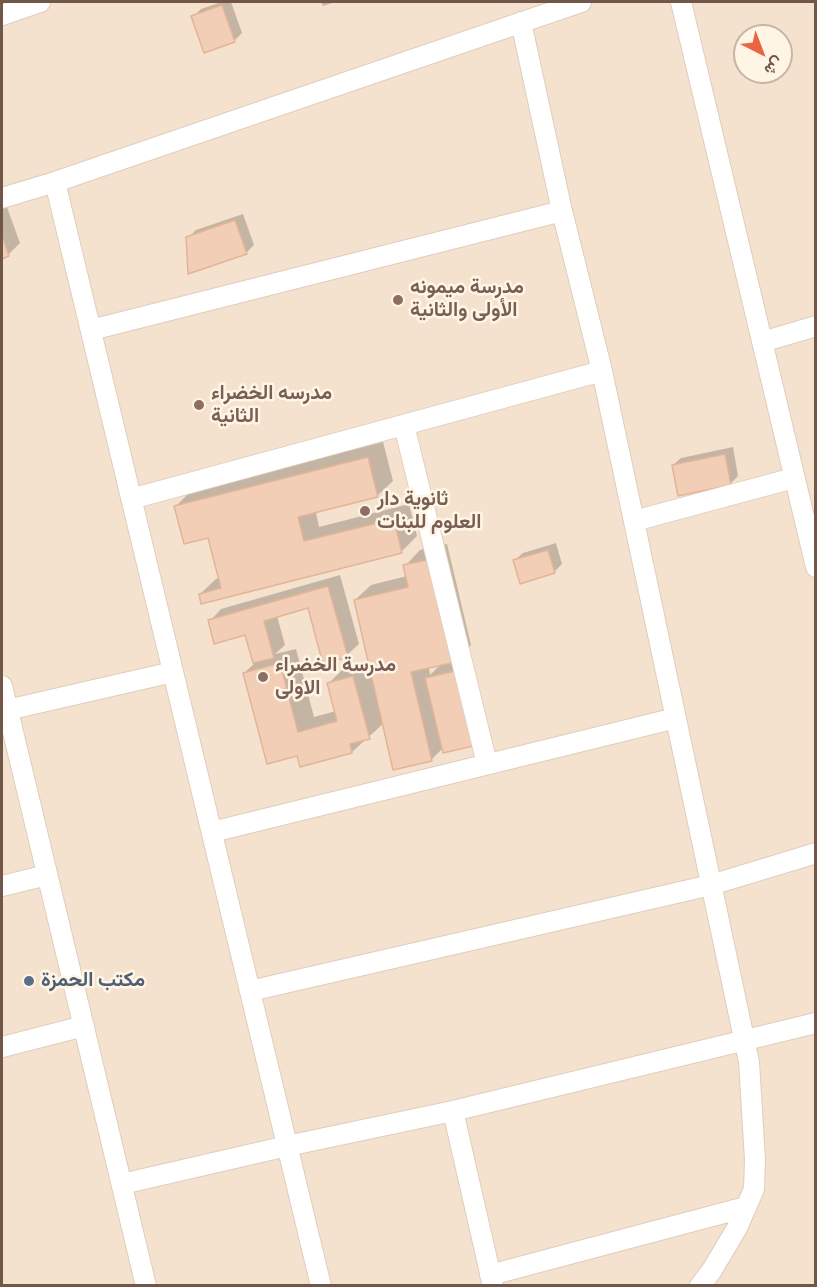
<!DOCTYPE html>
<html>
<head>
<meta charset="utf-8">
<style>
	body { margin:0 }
	#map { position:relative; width:817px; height:1287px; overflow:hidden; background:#fcf1df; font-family:"Roboto Condensed",Vazirmatn,sans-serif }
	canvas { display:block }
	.frame { position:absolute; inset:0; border:3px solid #725647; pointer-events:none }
	.north { position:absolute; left:733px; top:24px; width:60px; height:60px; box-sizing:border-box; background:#fff5e5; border:2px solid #c7b5a6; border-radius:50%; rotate:138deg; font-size:16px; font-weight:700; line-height:24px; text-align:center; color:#725647 }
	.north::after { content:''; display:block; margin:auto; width:21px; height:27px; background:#e86643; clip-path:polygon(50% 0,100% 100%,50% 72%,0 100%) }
</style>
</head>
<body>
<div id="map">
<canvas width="817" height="1287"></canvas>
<div class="frame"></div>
<div class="north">ش</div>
</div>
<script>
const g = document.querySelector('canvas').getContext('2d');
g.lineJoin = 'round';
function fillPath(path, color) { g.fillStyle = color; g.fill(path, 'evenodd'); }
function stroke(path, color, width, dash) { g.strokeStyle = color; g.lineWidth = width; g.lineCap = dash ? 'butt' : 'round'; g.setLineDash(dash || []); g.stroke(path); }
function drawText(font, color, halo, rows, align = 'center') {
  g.font = font + ' "Roboto Condensed",Vazirmatn,sans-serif'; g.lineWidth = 5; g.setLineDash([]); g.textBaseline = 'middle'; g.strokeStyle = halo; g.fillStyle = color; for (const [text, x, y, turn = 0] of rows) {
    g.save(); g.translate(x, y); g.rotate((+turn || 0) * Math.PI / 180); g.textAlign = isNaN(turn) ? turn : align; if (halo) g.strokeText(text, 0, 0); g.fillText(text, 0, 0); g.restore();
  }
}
const residential = new Path2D(`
	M2,2H815V1285H2ZM745,36H781V72H745Z`);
const shadow = new Path2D(`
	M222,2H231L242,33L234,41L193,17L201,9Z
	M321,2H335L323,6Z
	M4,199L20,243L8,255L2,257V200Z
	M243,214L254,245L246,253L188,238L196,230Z
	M383,442L393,481L377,496L316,512L319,527L409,504L417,536L401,552L200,594L216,579L220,578L209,536L176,506L191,491Z
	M733,447L738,476L730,484L673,465L681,458Z
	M556,543L562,564L554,572L515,560L523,553Z
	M447,544L471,645L453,663L466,660L443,748L431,760L384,723L352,752L298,754L244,673L254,664L246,633L210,621L221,609L340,575L359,644L347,655L309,607L277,616L285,645L275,654L296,649L314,717L336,711L329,683L344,668L369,661L355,600L371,585L407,576L405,566L420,550ZM441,664L430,675L429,667Z`);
const building = new Path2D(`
	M222,5L235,42L204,53L191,16Z
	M235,220L247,254L188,274L186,237Z
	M2,235L9,256L2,259Z
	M725,454L731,485L678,496L672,465Z
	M368,457L378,497L298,517L304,541L394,519L402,553L201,604L199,594L221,588L208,538L184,544L174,506Z
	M548,550L555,573L520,584L513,560Z
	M432,559L456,662L411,672L432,761L393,770L354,600L408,587L403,565Z
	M328,586L348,657L323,664L308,608L264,621L274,658L253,663L245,635L214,644L208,620Z
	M280,663L298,732L337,721L327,683L353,676L370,739L350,744L352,753L300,767L297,756L267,764L243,673Z
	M455,671L473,746L443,753L425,678Z`);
const minor = new Path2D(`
	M681,2L816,567
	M2,15L40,2
	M521,22L562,211L602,371L749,1062L755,1160L754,1189L737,1228L712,1270L700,1286
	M55,182L321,1286
	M2,198L55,182L581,2
	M91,330L562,211
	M762,342L816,326
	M404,425L487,764
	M131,499L602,371
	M634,521L794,478
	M2,686L146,1286
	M7,710L173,672
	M212,832L676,718
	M2,886L47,875
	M250,991L711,885L816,853
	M2,1047L84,1026
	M453,1111L493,1286
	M122,1184L287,1146L453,1111L816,1023
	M490,1275L746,1207`);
const markers = [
	[398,300,6,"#8d6e63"],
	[199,405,6,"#8d6e63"],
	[365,511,6,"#8d6e63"],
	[263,677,6,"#8d6e63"],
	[29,981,6,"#5c6f8a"]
];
const educationNames = [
	["مدرسة ميمونه",410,288],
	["الأولى والثانية",410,311],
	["مدرسه الخضراء",211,394],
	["الثانية",211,417],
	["ثانوية دار",377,500],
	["العلوم للبنات",377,523],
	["مدرسة الخضراء",275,666],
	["الاولى",275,689]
];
const serviceNames = [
	["مكتب الحمزة",41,981]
];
fillPath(residential, '#f4e2ce');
fillPath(shadow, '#0003');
fillPath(building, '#f2ceb7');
stroke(building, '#e4b497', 1.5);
stroke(minor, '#e0cdbc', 22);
stroke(minor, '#fff', 20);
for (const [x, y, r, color] of markers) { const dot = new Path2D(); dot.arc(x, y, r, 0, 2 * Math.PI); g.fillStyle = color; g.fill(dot); stroke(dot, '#fff5e5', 2); }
drawText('bold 20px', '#785e54', '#fff5e5', educationNames, 'left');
drawText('bold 20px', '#4e5e75', '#fff5e5', serviceNames, 'left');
</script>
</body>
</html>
